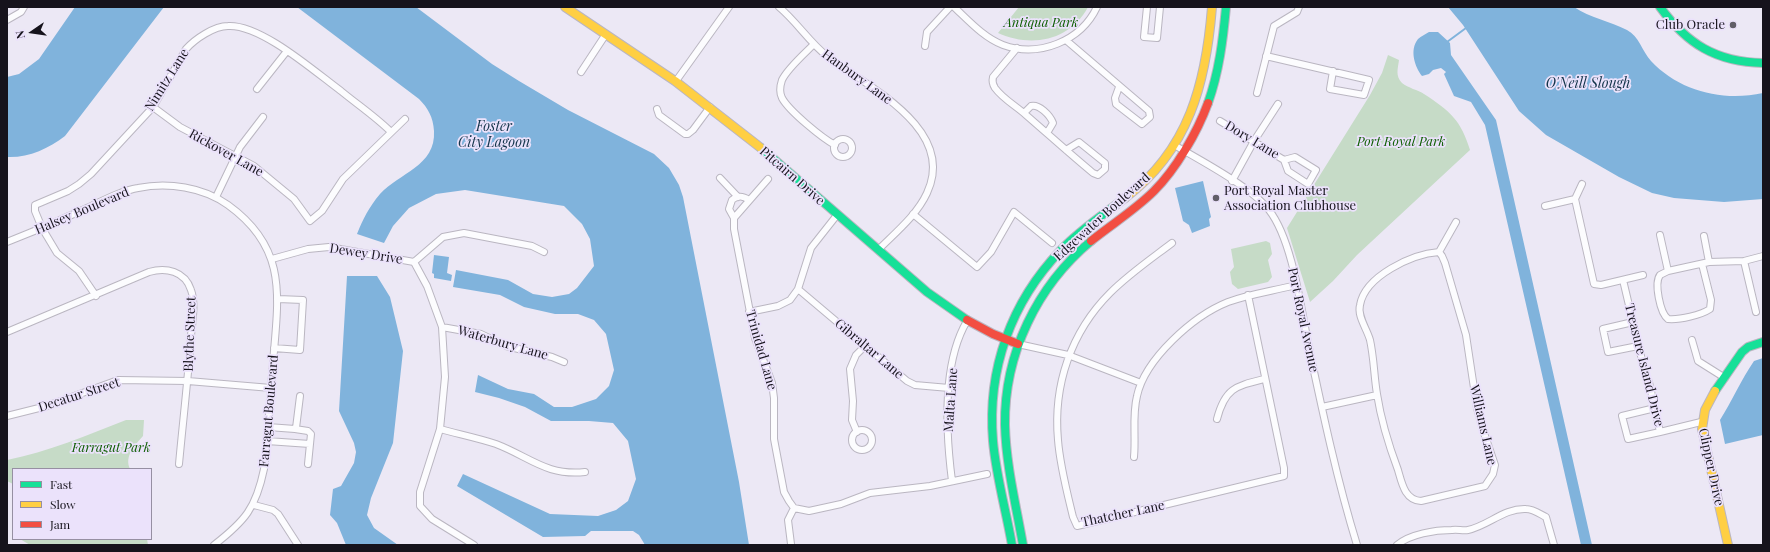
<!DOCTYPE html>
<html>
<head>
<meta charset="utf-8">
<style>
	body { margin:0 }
	#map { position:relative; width:1770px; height:552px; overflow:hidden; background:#ece8f5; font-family:"Playfair Display",serif }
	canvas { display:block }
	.frame { position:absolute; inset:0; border:8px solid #16131c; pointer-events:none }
	.legend { position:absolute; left:12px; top:468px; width:140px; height:72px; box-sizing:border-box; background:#ebe2fb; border:1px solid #968fa2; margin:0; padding:5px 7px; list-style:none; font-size:12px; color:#16131c }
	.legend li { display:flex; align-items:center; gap:8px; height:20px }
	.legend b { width:20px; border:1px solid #968fa2 }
	.north { position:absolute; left:12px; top:12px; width:40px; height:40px; -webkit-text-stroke:3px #ebe2fb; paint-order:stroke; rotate:257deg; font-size:11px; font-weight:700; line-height:16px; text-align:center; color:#16131c }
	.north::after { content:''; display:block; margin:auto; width:14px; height:18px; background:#16131c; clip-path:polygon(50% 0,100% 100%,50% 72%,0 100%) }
</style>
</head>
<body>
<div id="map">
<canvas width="1770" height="552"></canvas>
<div class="frame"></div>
<ul class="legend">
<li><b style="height:5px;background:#16e098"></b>Fast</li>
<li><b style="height:5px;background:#ffcf43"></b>Slow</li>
<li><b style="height:5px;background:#f24e42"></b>Jam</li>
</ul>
<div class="north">N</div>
</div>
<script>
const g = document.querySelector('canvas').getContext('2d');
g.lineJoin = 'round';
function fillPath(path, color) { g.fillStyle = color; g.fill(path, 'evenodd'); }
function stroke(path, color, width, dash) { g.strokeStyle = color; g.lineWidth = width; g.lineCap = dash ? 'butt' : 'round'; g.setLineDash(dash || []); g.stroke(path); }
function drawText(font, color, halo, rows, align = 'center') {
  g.font = font + ' "Playfair Display",serif'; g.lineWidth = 3.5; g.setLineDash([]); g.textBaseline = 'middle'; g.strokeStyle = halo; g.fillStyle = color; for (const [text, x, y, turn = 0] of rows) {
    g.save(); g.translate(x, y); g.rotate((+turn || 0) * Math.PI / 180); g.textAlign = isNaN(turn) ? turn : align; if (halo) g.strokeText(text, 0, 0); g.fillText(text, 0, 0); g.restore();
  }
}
const green = new Path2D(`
	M1019,7H1088C1070,41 1031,48 998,33Z
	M1388,55L1399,60C1398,68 1395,76 1402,83C1408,88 1418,90 1424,94C1450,111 1461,120 1470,150L1357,255L1333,281L1310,302L1287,228L1370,95L1382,73Z
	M1266,241L1270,243L1272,254L1268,260L1272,277L1268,282L1238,289L1232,284L1230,272L1234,267L1231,249Z
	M126,420H144L143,436C135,445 124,456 130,469H13V484L7,481V460C48,452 87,435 126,420Z
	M20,539H147L148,545H30Z`);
const water = new Path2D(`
	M75,7H164L65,136C48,149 28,158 7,157V77L19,74L39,59Z
	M297,7H416L492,64L519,81L568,110L654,154L669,168L679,185L683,197L739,482L749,545H645L639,535L633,531H591L585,536L543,537L457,486L463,474L550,514L598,516L616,510L628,501L636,479L628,441L613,423L589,421H551L525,407L499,398L475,392L478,375L508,389L534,394L554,407H572L596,399L609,386L614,370L606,334L594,320L578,314H555L524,307L500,295L453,287L456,270L508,280L533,294L552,297L569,294L577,288L594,266L590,239L582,224L564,206L465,190L436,194L409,208L393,226L384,243L357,234C363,219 369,207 380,194C399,173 436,166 434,131C433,117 428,108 419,99Z
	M1448,7H1574C1590,18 1610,21 1627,30C1639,36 1642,51 1651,61C1679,91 1723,102 1763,93V199L1724,202L1674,198L1652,193L1619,177L1546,135L1519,111L1463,25Z
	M1429,32H1438L1450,43L1451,55L1496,120L1592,545H1581L1485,125L1471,102L1454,96L1444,74L1446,72L1441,68L1433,70L1429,74L1422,76C1415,67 1409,50 1418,39C1421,36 1426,34 1429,32Z
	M1203,181L1211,217L1209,219L1210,226L1192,233L1189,225L1183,221L1175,188Z
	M434,255L449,257L447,273L452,275L451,281L434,278V274L432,273Z
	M347,276H377L390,297L403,351L393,443L371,498L367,515L374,528L398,545H346L337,523L330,515L333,489L341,486L354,463L356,452L354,443L339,411Z
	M1763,358V435L1725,444L1720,420C1732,401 1741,380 1754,361Z`);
const stream = new Path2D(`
	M1447,42L1466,28`);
const street = new Path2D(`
	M779,7C797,22 809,42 828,57C868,87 957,129 927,193C917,215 895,233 878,250
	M954,7C968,20 984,38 1003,45C1039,58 1081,41 1097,7
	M1147,7L1144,37L1157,38L1160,7
	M7,20L21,12L24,7
	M1067,41L1149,111L1150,117L1142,124L1116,104L1115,98L1119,87
	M813,45C804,54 787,69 782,80C780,86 779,92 782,98C789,111 822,138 835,145
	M925,46L927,32L950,7
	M1017,48L993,77C992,81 993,85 995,88C1003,99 1016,106 1026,115C1048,134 1070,154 1093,173L1098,175L1105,169V163L1079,142L1066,150
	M1266,56L1369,80L1364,95L1330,89L1333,71
	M581,72L606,34
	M676,81L729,7
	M257,89L287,51
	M1257,93L1274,26L1297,12L1299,7
	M153,107L180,127L254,166L294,199L310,221L322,211L343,179L405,119
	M657,109L659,115L685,134H688L693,130L710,107
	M1024,113L1031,106C1039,104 1050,115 1053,123L1047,133
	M1220,121L1284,160L1288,171L1308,184L1316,170L1295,157L1284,160
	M834 148a9 9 0 1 1 18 0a9 9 0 1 1-18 0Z
	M1174,145C1200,160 1251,187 1269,210C1293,241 1301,309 1309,348C1323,414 1337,480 1357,545
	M720,178L738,197
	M768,179L734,218V229L755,338L772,383L774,398V439L784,492L789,501L794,508L788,520L791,544
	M1232,181L1254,141L1278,104
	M1582,184L1575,199L1594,284L1601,285L1643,275
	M216,197L240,147L263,117
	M1545,206L1575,199
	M913,214L977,267L991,252L1014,212L1052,243
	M734,218L729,209L732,200C738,195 743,196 749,200
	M1660,235L1668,271
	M1704,236L1709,262
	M7,242C33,232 59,221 85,209C102,201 120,191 138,188C168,182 203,187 228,205C289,249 278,298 273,363C270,399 268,434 264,469C256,508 245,521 214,545
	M1172,243C1151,259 1129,274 1110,293C1071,332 1053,385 1058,440C1060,466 1067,492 1073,517L1077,526L1284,476V468L1248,295
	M1439,252L1442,256L1445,263L1466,335L1477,408L1483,430L1495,465L1493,474L1485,486L1421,501C1405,500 1402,484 1398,470C1389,446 1381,420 1377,394C1374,376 1374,358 1370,340C1367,329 1357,316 1360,305C1365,276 1412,254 1439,252L1456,222
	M272,259L308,249L329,247L414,262
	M1744,261L1756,312
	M414,262L427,286L442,327L445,377L440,429L420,492V506L432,519L474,545
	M414,262L443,237L464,233L532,246L544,252
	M1702,264L1711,300L1710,309C1701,315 1680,320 1668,319C1660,313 1654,283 1660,275L1668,271L1709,262L1744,261L1763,256
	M1623,280L1646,377L1649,382L1660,432L1701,422
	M798,289L907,381L915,385L949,388
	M96,296L79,271L57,253L42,228L35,211V205L68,191L79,184L91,174L153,107L186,49C195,39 214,26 228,26C261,24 315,72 341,91C358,105 376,117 391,132
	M749,312L778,306L790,300L798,289L811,248L837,215
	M1633,322L1603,329L1608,352L1638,346
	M442,327L481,334L506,346L552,357L564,362
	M7,332L149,272C166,267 185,271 191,290C196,304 192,322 191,336C188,379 183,421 179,464
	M1692,340L1698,361L1725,378
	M1018,344L1068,355L1141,383
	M274,348L300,350L303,300L278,299
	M1322,407L1377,395
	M1655,408L1622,416L1628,439L1660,432
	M7,416L47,406L118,380L188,381L271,388
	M1217,419C1225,388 1236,386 1264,379
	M268,427L295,429L296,428L300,396
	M295,429L308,431L311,434L308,464
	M440,429C458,434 478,438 496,444C530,457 546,476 585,472
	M852 440a10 10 0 1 1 20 0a10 10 0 1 1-20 0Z
	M857,432L852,420L853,401L850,369L856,355L865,346
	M267,441L310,444
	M1134,457C1136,436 1132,416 1137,396C1145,359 1193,316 1228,302C1250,294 1273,291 1296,285
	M952,481C946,434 942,363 967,321
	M254,505L273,510L278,514L298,545
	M794,508L809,511L841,504L870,493L930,486L987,474
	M1397,545C1410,534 1435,530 1452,530C1457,529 1463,531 1468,530C1488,526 1504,508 1526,509C1533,509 1540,514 1546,517L1554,545`);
const fast = new Path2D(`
	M1660,7C1687,44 1716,62 1763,63
	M1208,103C1219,72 1223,40 1226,7
	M761,148L927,292L967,320
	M1715,391L1742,352L1748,347L1763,342
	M1012,545C1006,510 996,476 993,441C987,369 1011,302 1061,250C1080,230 1103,215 1125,198
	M1023,545C1016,505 1006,465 1005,425C1004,354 1037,286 1091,241`);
const slow = new Path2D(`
	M565,7L675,81L761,148
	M1125,198C1189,150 1206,83 1212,7
	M1715,391L1705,410L1702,429L1728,545`);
const jam = new Path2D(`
	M1091,241C1112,224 1135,210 1154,191C1176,169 1197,133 1208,103
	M967,320L993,334L1018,344`);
const markers = [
	[1733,25,4,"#615e68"],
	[1216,198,4,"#615e68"]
];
const parkNames = [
	["Antiqua Park",1041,23],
	["Port Royal Park",1401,142],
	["Farragut Park",111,448]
];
const poiNames = [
	["Club Oracle",1725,25],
	["Port Royal Master",1224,191,"left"],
	["Association Clubhouse",1224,206,"left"]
];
const streetNames = [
	["Hanbury Lane",857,77,36],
	["Nimitz Lane",167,80,-58],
	["Dory Lane",1252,140,31],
	["Rickover Lane",226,153,29],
	["Pitcairn Drive",792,176,41],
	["Halsey Boulevard",82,211,-23],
	["Edgewater Boulevard",1102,217,-42],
	["Dewey Drive",366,254,9],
	["Port Royal Avenue",1303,320,78],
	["Blythe Street",190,334,-88],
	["Waterbury Lane",503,343,16],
	["Gibraltar Lane",869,349,40],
	["Trinidad Lane",761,350,74],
	["Treasure Island Drive",1644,365,76],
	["Decatur Street",79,395,-18],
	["Malta Lane",951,400,-86],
	["Farragut Boulevard",269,411,-85],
	["Williams Lane",1483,425,77],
	["Clipper Drive",1711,467,78],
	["Thatcher Lane",1123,514,-12]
];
const waterNames = [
	["O'Neill Slough",1588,84],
	["Foster",494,127],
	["City Lagoon",494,143]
];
fillPath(green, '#c6dbc7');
fillPath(water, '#80b3dc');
stroke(stream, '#80b3dc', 2);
stroke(street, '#bab6c1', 8);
stroke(fast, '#bab6c1', 10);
stroke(slow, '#bab6c1', 10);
stroke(jam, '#bab6c1', 10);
stroke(street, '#fcfcfe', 6);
stroke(fast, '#16e098', 8);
stroke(slow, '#ffcf43', 8);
stroke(jam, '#f24e42', 8);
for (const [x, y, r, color] of markers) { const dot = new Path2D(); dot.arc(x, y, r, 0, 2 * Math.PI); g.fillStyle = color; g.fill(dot); stroke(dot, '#ebe2fb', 1.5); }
drawText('italic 13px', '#0d5e01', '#ebe2fb', parkNames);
drawText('13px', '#16131c', '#ebe2fb', poiNames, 'right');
drawText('13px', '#16131c', '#ebe2fb', streetNames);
drawText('italic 14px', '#13344a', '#ebe2fb', waterNames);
</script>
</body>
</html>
